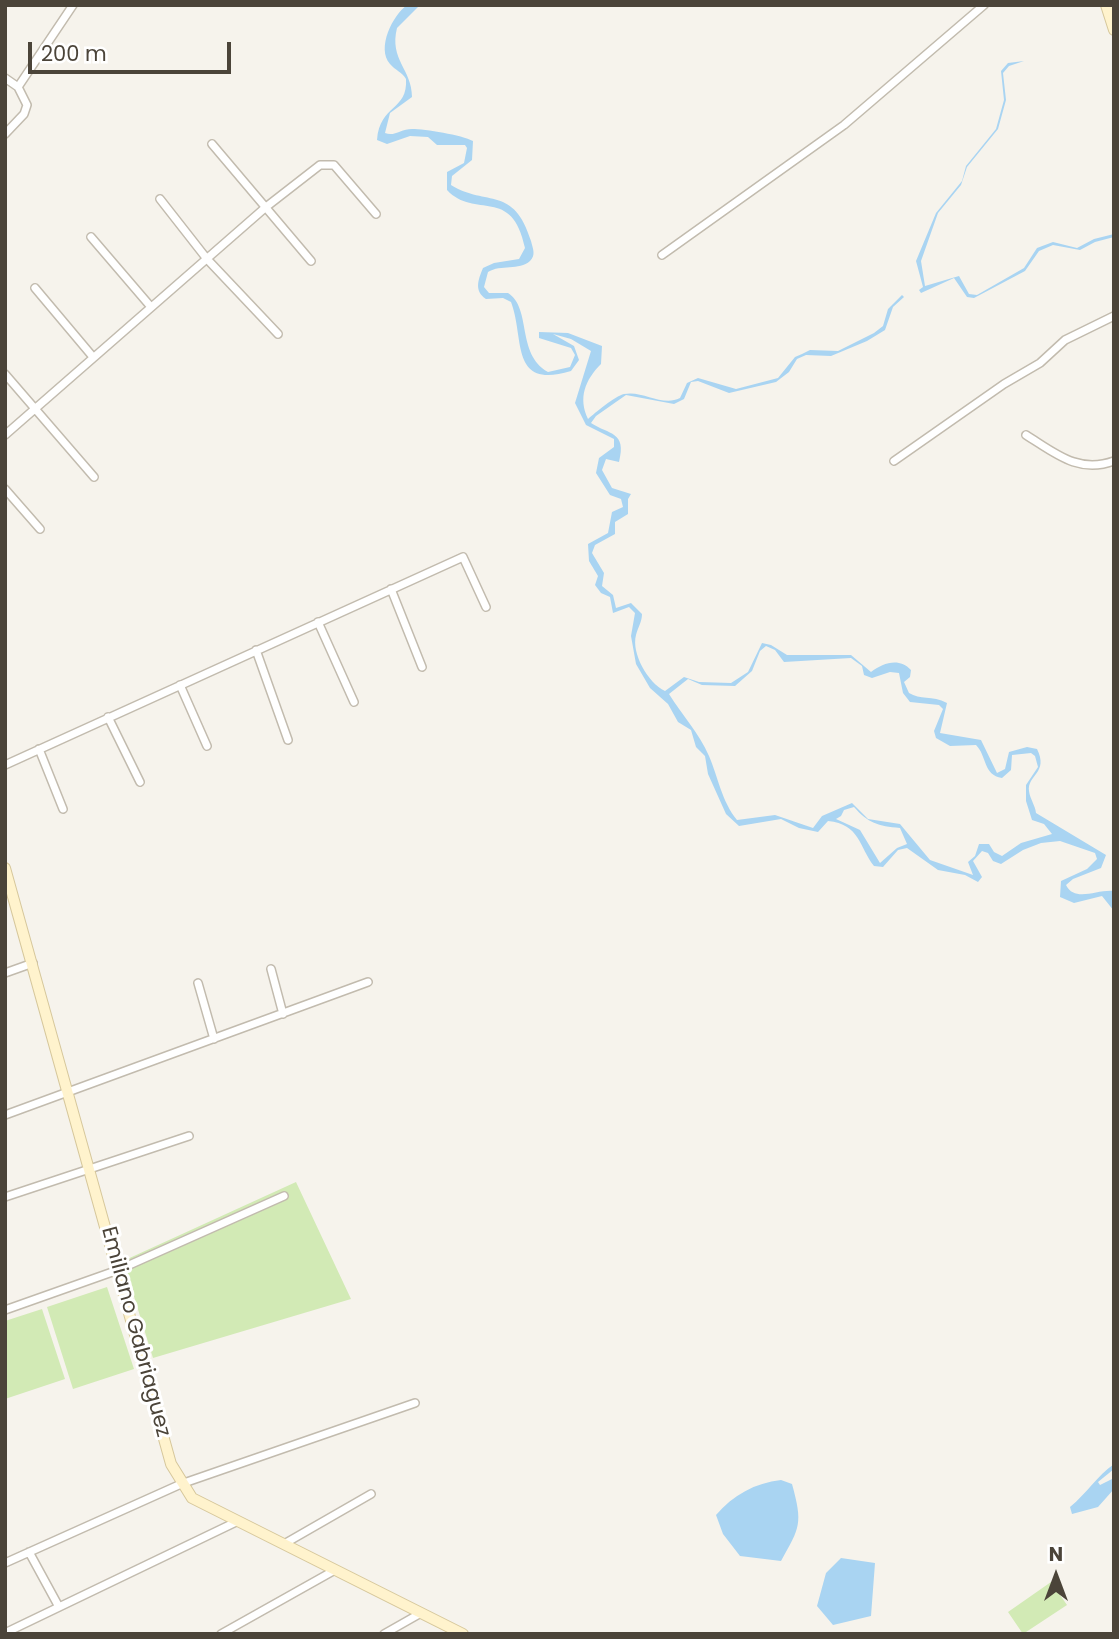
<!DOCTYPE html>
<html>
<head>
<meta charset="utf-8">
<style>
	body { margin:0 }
	#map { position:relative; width:1119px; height:1639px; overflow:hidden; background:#f6f3ec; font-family:Poppins,sans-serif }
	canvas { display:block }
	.frame { position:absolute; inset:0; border:7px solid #4b4439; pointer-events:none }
	.north { position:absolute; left:1021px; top:1541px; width:70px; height:70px; -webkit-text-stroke:5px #fff; paint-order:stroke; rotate:0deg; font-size:19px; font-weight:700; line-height:28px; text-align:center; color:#4b4439 }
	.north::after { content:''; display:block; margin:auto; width:24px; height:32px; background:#4b4439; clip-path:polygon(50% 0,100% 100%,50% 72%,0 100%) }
	.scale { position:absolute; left:28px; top:42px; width:203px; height:32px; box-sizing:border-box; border:4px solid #4b4439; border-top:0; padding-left:9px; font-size:21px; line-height:24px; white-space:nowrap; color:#4b4439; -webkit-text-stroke:5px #fff; paint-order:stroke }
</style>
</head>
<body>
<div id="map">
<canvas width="1119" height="1639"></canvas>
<div class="frame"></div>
<div class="north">N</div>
<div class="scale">200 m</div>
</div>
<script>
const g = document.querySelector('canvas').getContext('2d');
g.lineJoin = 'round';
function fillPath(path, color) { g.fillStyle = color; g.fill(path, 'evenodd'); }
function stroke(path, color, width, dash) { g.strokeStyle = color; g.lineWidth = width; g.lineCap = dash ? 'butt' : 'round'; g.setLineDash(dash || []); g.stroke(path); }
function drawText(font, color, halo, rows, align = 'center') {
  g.font = font + ' Poppins,sans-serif'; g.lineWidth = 6; g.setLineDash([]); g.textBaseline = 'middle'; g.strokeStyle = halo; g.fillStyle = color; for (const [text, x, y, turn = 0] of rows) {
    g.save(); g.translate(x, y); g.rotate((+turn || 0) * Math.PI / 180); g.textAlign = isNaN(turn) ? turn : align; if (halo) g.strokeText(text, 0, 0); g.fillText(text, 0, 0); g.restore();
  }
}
const green = new Path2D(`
	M296,1182L351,1299L153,1358L123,1261Z
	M107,1287L134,1369L73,1389L47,1307Z
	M42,1309L65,1379L5,1399V1321Z
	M1051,1582L1067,1605L1023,1634L1008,1612Z`);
const water = new Path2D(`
	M407,5H443L418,7L397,28C389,60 412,69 412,97L390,113L385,133C394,137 401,129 412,129C425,129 462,135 473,141L472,160L452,176L451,185C487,207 514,185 531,241C533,249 536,255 530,261C519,271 501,264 488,272L484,287L489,293H508C532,308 516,354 548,372L570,367L575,355L571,348L539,338V332L568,333L602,346L601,364C585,380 578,398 588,419C595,413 615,396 624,394C643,390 662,407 680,398L687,383L698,378L736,389L778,378L795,357L802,354L810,350L838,351L874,333L883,326L888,309L902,295L904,297L893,307L885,330L867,341L831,356L806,355L797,359L789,372L776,382L729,393L698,381L691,382L684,399L674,404L626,395L596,416L591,423C609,435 627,431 619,462L606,459L602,470L612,488L631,494L628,499V514L615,522V534L595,545L592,553L604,573L602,586L613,595L616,608L631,603L642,614C642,622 638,627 636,635C631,653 648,683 665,691L684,677L699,682L731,683L748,672L762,643L771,645L787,655H851L871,672C883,663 899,657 911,670L910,677L904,682L909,693C920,700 932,695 947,703L940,733L981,740L997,773L1005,769L1009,752L1027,747L1037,749C1049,773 1027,775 1029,791C1030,799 1035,805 1036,813L1106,855L1101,868L1073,879L1066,885C1075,903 1097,889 1114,891V911L1102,896L1074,903L1060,897L1061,881L1087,869L1097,859L1095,853L1060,841L1041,843L1023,850L1001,864L993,861L988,853L982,851L973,861L982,877L978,882L965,875L938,870L907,848L898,850L883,867L874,866C859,847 860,824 828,821L818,832L799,828L781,819L739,826L726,814L708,774L705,756L696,747L691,730L678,722L668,704L650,688L636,664L631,636L635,613L629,607L613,613L610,597L601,593L595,585L598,576L589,561L588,544L608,533L612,512L623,507L621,499L610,495L596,473L599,458L614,447V439L586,425L575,403L591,351L571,339L553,334L574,346L579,360L571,371C509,390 525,338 511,302L503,298L486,299C474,291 478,280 483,268L494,263L519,259L525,248C512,185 475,220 447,190V172L464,163L467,148L465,145H437L428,137L410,136L387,144L377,140C380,104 408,111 406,79C402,72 395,70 390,64C376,48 393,15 407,5ZM766,646L775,650L784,662L851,658L862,666L864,675L872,678L890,672L899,673L903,693L910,702L939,705L943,709L934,731L936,738L950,746L976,745C987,756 983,775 1002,778L1011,770L1012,755L1031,753L1035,756L1038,767L1026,785V801L1032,820L1044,824L1052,834L1021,843L1002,856L994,852L989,844H979L975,856L968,862L973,875L930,860L900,824L868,819L852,803L822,816L813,828L775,815L737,820C722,802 718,777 709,756C699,733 682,715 669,694L688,679L702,685L735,686L752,671L760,651ZM854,807C868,823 878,826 900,828L907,844L897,848L880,863L860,830L836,819L841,816L844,810Z
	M1024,61L1009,66L1003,73L1006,100L998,129L967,167L961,185L938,213L921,261L925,286L959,276L969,294L977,295L1024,268L1037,248L1053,242L1077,248L1094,239L1114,234V237L1095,242L1080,250L1053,245L1039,251L1025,271L974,298L967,297L954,278L921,293L919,290L923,287L916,261L936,213L962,181L966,166L996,129L1004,100L1001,71L1008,63Z
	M1114,1464V1469L1098,1482L1100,1485L1114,1478V1489L1098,1507L1072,1514L1070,1507C1087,1493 1097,1476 1114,1464Z
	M781,1480L792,1484C803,1524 800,1527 781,1561L740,1556L723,1534L716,1515C733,1495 755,1483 781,1480Z
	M841,1558L875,1563L871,1616L833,1625L817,1606L826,1573Z`);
const street = new Path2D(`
	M5,78L18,87L73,5
	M5,134L24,114L27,105L18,87
	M212,144L311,261
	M160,199L207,259L278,334
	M91,237L151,307
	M662,255L844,125L984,5
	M35,288L93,357
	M5,374L94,477
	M5,435L266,207L320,165H334L376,214
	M1026,435C1055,453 1078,474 1114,461
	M894,461L1004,384L1040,363L1065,340L1114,316
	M5,489L40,529
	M391,589L422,667
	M318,622L354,702
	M256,650L288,740
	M180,685L207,746
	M108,717L140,782
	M39,749L63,809
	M5,765L463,557L486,607
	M271,969L283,1014
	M5,973L33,963
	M198,983L214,1039
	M5,1115L368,982
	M5,1197L189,1136
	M5,1310L118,1270L284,1196
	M284,1544L371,1494
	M29,1552L59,1607
	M5,1563L181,1484L415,1403
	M5,1633L238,1521
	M221,1634L335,1570
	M384,1634L421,1613`);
const secondary = new Path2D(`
	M1106,5L1114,30
	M5,868L171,1464L192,1498L463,1634`);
const streetNames = [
	["Emiliano Gabriaguez",135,1332,75]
];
fillPath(green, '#d2eab5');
fillPath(water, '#a9d4f2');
stroke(street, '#c2bbae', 10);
stroke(secondary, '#d6c79b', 12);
stroke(street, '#fff', 7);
stroke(secondary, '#fff3cd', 10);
drawText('21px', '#4b4439', '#fff', streetNames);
</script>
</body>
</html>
